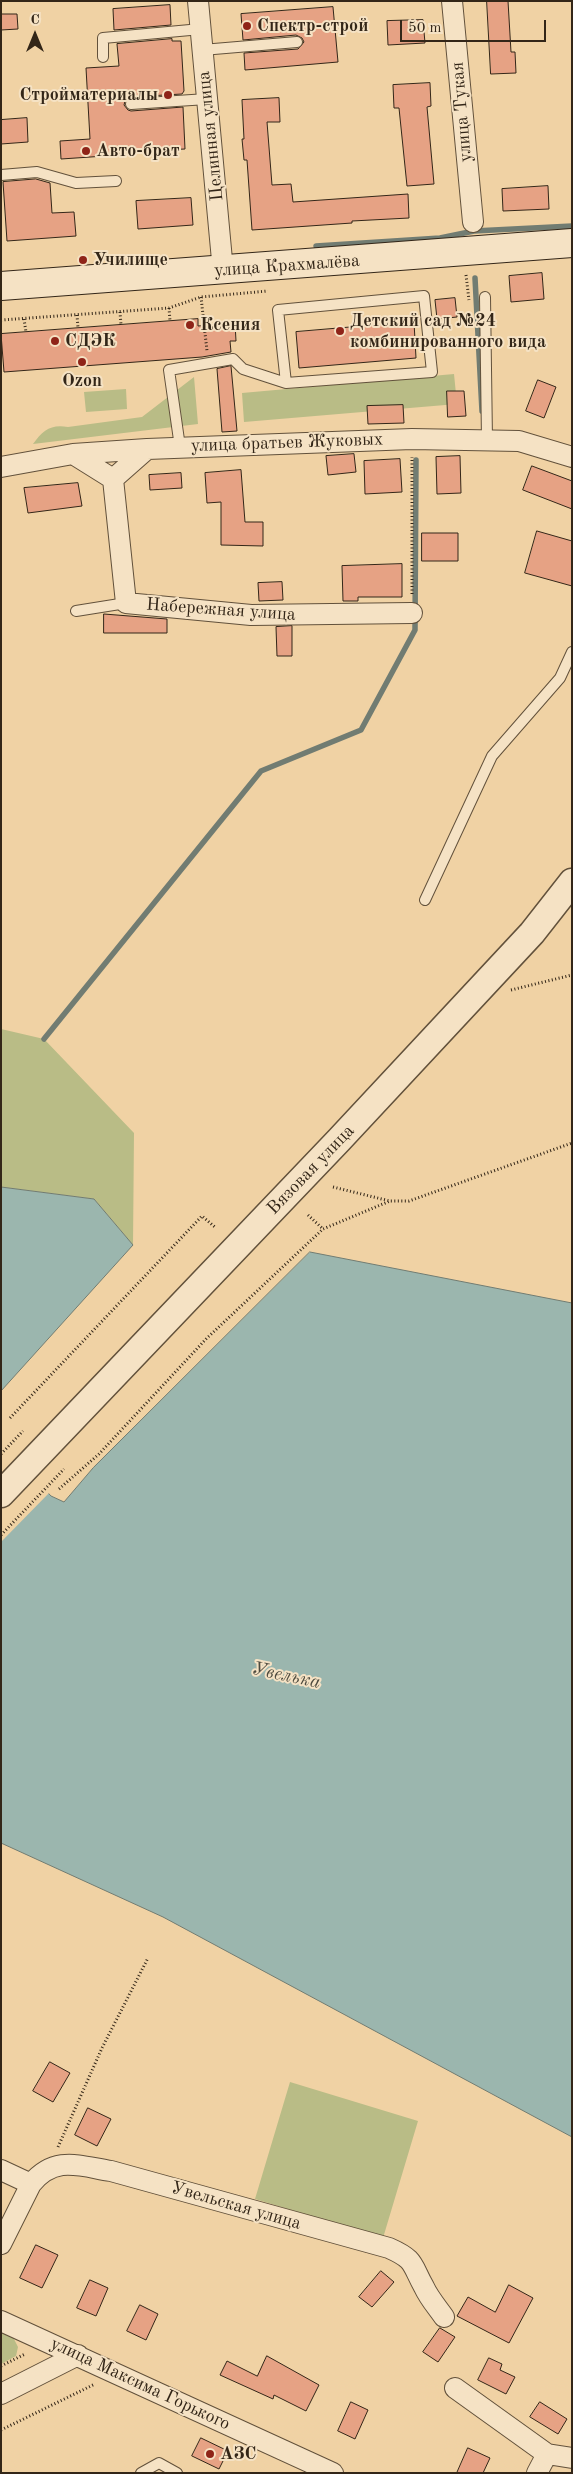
<!DOCTYPE html>
<html>
<head>
<meta charset="utf-8">
<style>
	body { margin:0 }
	#map { position:relative; width:573px; height:2474px; overflow:hidden; background:#f0d2a4; font-family:"Old Standard TT",serif }
	canvas { display:block }
	.frame { position:absolute; inset:0; border:2px solid #332618; pointer-events:none }
	.north { position:absolute; left:10px; top:10px; width:50px; height:50px; -webkit-text-stroke:4px #f5e2c4; paint-order:stroke; rotate:0deg; font-size:14px; font-weight:700; line-height:20px; text-align:center; color:#332618 }
	.north::after { content:''; display:block; margin:auto; width:18px; height:22px; background:#332618; clip-path:polygon(50% 0,100% 100%,50% 72%,0 100%) }
	.scale { position:absolute; left:400px; top:20px; width:146px; height:22px; box-sizing:border-box; border:2px solid #332618; border-top:0; padding-left:6px; font-size:15px; line-height:18px; white-space:nowrap; color:#332618; -webkit-text-stroke:4px #f5e2c4; paint-order:stroke }
</style>
</head>
<body>
<div id="map">
<canvas width="573" height="2474"></canvas>
<div class="frame"></div>
<div class="north">С</div>
<div class="scale">50 m</div>
</div>
<script>
const g = document.querySelector('canvas').getContext('2d');
g.lineJoin = 'round';
function fillPath(path, color) { g.fillStyle = color; g.fill(path, 'evenodd'); }
function stroke(path, color, width, dash) { g.strokeStyle = color; g.lineWidth = width; g.lineCap = dash ? 'butt' : 'round'; g.setLineDash(dash || []); g.stroke(path); }
function drawText(font, color, halo, rows, align = 'center') {
  g.font = font + ' "Old Standard TT",serif'; g.lineWidth = 4; g.setLineDash([]); g.textBaseline = 'middle'; g.strokeStyle = halo; g.fillStyle = color; for (const [text, x, y, turn = 0] of rows) {
    g.save(); g.translate(x, y); g.rotate((+turn || 0) * Math.PI / 180); g.textAlign = isNaN(turn) ? turn : align; if (halo) g.strokeText(text, 0, 0); g.fillText(text, 0, 0); g.restore();
  }
}
const green = new Path2D(`
	M454,374L457,404L244,422L242,393Z
	M194,377L198,424L33,444C43,430 51,424 68,427L142,417Z
	M126,389L127,409L86,412L84,392Z
	M1,1029L44,1039L134,1133L133,1245L94,1199L1,1187Z
	M290,2082L418,2121L383,2238L255,2199Z
	M1,2331L12,2335L18,2347L16,2356L1,2364Z`);
const water = new Path2D(`
	M1,1187L94,1199L133,1245L1,1391Z
	M310,1252L572,1303V2137L163,1917L1,1843V1443L51,1496L64,1502L93,1468Z`);
const pier = new Path2D(`
	M4,1442L50,1492L1,1542V1445Z`);
const stream = new Path2D(`
	M316,246L440,238L474,231L572,226
	M475,278L482,411
	M44,1039L261,771L361,730L415,630L416,460`);
const building = new Path2D(`
	M487,1H508L511,52H515L516,73L491,74Z
	M170,5L171,25L114,30L113,9Z
	M333,7L338,62L245,70L244,53L298,49L304,42L302,38L296,35L243,40L241,14Z
	M1,14H17L18,29L1,30Z
	M423,20L425,43L388,45L387,21Z
	M172,39V41H181L184,91L182,94L130,97L125,101L124,105L128,110L131,111L183,107L185,149L120,152V155L61,159L60,141L90,139L86,68L119,66L117,44Z
	M430,83L431,106L427,107L434,184L407,186L399,108H394L393,85Z
	M279,98L280,122H267L272,185L291,184L293,202L408,194L409,218L352,221V223L252,230L247,160H244L242,139H244L242,100Z
	M27,118L28,142L1,144V120Z
	M36,179L50,183L52,213L74,212L76,236L7,241L3,182Z
	M548,186L549,209L503,211L502,189Z
	M191,198L193,225L138,229L136,201Z
	M542,273L544,299L511,302L509,276Z
	M455,298L457,317L437,319L435,300Z
	M198,319V326L235,323L236,341H230L231,352L202,357L4,372L1,334Z
	M414,322L416,358L299,368L296,332Z
	M231,366L237,431L222,432L217,369Z
	M538,380L556,387L544,418L526,411Z
	M447,391H464L466,416L448,417Z
	M403,405L404,423L368,424L367,406Z
	M354,454L356,472L328,475L326,456Z
	M460,456L461,493L437,494L436,457Z
	M400,459L402,492L365,494L364,461Z
	M532,466L572,481V509L523,490Z
	M241,470L245,522H263V546L221,545V502L207,503L205,473Z
	M181,473L182,488L150,490L149,475Z
	M78,483L82,506L28,513L24,488Z
	M537,531L572,541V586L525,573Z
	M422,533H458V561H422Z
	M402,564V597H358V601H343L342,566Z
	M282,582L283,600L259,601L258,583Z
	M104,614L167,619V633H104Z
	M292,626V656H277L276,627Z
	M50,2062L70,2073L53,2102L33,2091Z
	M88,2108L111,2119L97,2146L75,2135Z
	M36,2245L58,2255L42,2288L20,2278Z
	M381,2271L394,2282L372,2307L359,2297Z
	M90,2280L108,2288L96,2316L77,2308Z
	M509,2285L533,2298L509,2343L457,2316L468,2297L495,2312Z
	M140,2305L158,2314L146,2340L127,2331Z
	M440,2328L455,2337L438,2362L423,2352Z
	M267,2356L319,2385L306,2411L274,2395L273,2399L220,2375L227,2361L257,2376Z
	M489,2358L502,2364L500,2370L515,2377L506,2394L478,2380Z
	M351,2402L368,2410L355,2439L338,2431Z
	M540,2402L567,2419L558,2434L530,2417Z
	M201,2438L228,2451L219,2469L192,2456Z
	M468,2448L490,2458L483,2473H457Z`);
const path = new Path2D(`
	M466,275L469,300
	M201,297L207,351
	M169,308L170,321
	M120,312L121,325
	M77,315L78,328
	M24,319L26,332
	M1,320L169,308L201,297L268,291
	M412,594V457
	M511,990L572,975
	M333,1187L390,1201H409L572,1143
	M308,1215L323,1229
	M10,1418L202,1216L216,1228
	M1,1454L23,1431
	M59,1489L99,1454L206,1339L323,1229L390,1201
	M1,1535L64,1469
	M58,2147L102,2048L148,1958
	M1,2366L25,2354
	M1,2430L95,2384`);
const service = new Path2D(`
	M202,50L297,42
	M103,57V38L201,29
	M131,104L207,99
	M1,175L37,172L76,183L116,181
	M485,297L487,440
	M180,447L169,370L233,359L243,369L286,383L432,372L424,296L278,310L286,383
	M76,611L126,603
	M425,900L492,756L560,678L572,652
	M141,2473L159,2463L177,2473`);
const minor = new Path2D(`
	M198,1L223,271
	M452,1L473,222
	M147,449L113,479L126,603L251,615L412,613
	M73,454L113,479
	M1,467L73,454L147,449L412,439L519,441L572,457
	M1,2170L31,2184C55,2155 79,2166 111,2171L389,2248C416,2260 411,2264 424,2287C429,2298 437,2307 444,2317
	M1,2244L31,2184
	M1,2321L333,2473
	M455,2388L547,2454L572,2458
	M1,2394L78,2355
	M537,2473L547,2454`);
const tertiary = new Path2D(`
	M1,1494L339,1140L532,933L572,882`);
const secondary = new Path2D(`
	M1,286L572,243`);
const markers = [
	[247,26,5,"#8f2418"],
	[168,95,5,"#8f2418"],
	[86,151,5,"#8f2418"],
	[83,260,5,"#8f2418"],
	[190,325,5,"#8f2418"],
	[340,331,5,"#8f2418"],
	[55,341,5,"#8f2418"],
	[82,362,5,"#8f2418"],
	[210,2454,5,"#8f2418"]
];
const poiNames = [
	["Спектр-строй",257,26],
	["Стройматериалы",158,95,"right"],
	["Авто-брат",96,151],
	["Училище",93,260],
	["Детский сад №24",350,321],
	["комбинированного вида",350,342],
	["Ксения",200,325],
	["СДЭК",65,341],
	["Ozon",82,381,"center"],
	["АЗС",220,2454]
];
const streetNames = [
	["улица Тукая",462,112,-95],
	["Целинная улица",211,136,-96],
	["улица Крахмалёва",287,266,-4],
	["улица братьев Жуковых",287,443,-2],
	["Набережная улица",221,610,4],
	["Вязовая улица",311,1170,-46],
	["Увельская улица",236,2206,16],
	["улица Максима Горького",140,2384,25]
];
const waterNames = [
	["Увелька",286,1676,12]
];
fillPath(green, '#b9bc86');
fillPath(water, '#9bb6ae');
stroke(water, '#717c72', 1);
fillPath(pier, '#f0d2a4');
stroke(stream, '#717c72', 5.5);
fillPath(building, '#e6a284');
stroke(building, '#332618', 1);
stroke(service, '#62513b', 12);
stroke(minor, '#62513b', 22);
stroke(tertiary, '#62513b', 29);
stroke(secondary, '#332618', 30);
stroke(path, '#332618', 3, [1, 2.5]);
stroke(service, '#f5e2c4', 10);
stroke(minor, '#f5e2c4', 20);
stroke(tertiary, '#f5e2c4', 26);
stroke(secondary, '#f5e2c4', 28);
for (const [x, y, r, color] of markers) { const dot = new Path2D(); dot.arc(x, y, r, 0, 2 * Math.PI); g.fillStyle = color; g.fill(dot); stroke(dot, '#f5e2c4', 2); }
drawText('bold 18px', '#332618', '#f5e2c4', poiNames, 'left');
drawText('18px', '#332618', '#f5e2c4', streetNames);
drawText('italic 19px', '#4d4a3e', '#f5e2c4', waterNames);
</script>
</body>
</html>
